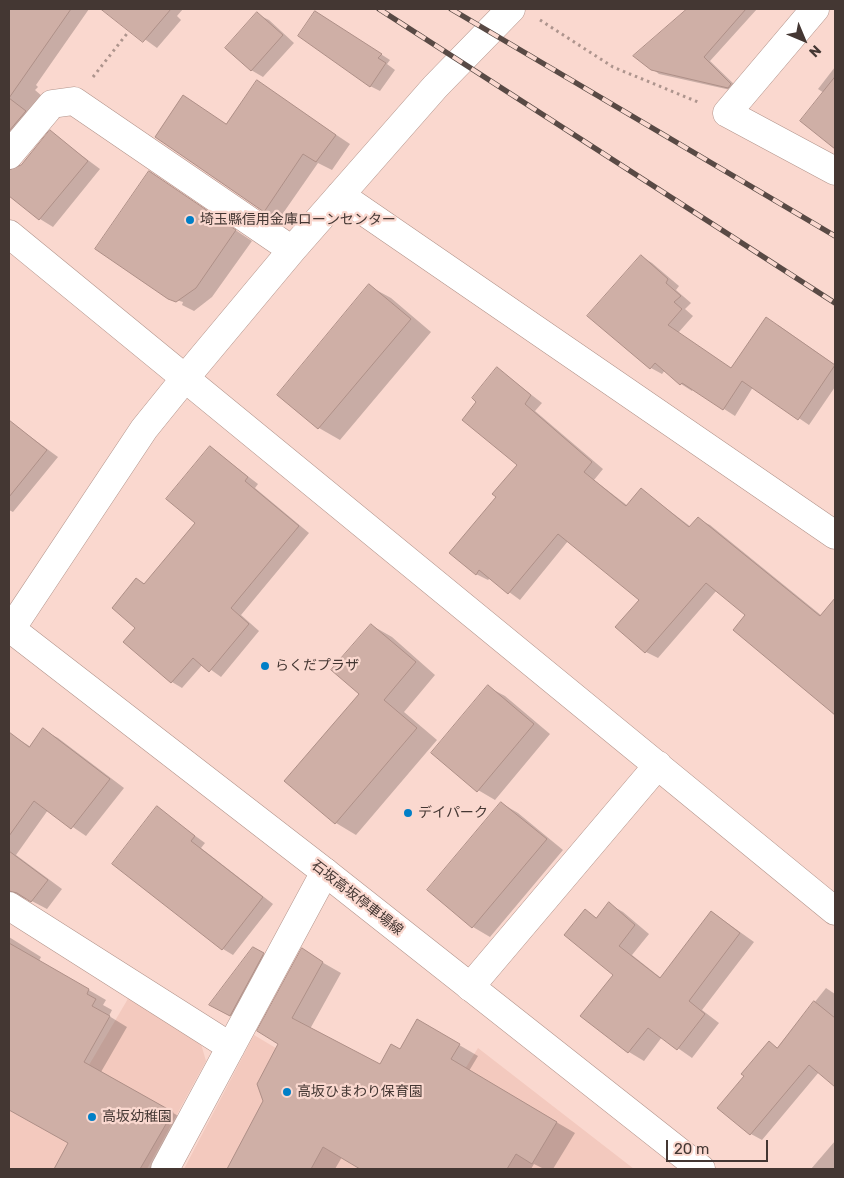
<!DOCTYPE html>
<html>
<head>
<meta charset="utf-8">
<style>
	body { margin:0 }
	#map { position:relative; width:844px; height:1178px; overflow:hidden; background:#fad8cf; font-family:Rubik,sans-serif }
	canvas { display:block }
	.frame { position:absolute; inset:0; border:10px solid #443733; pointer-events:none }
	.north { position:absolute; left:779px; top:15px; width:50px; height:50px; -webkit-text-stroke:4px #fad8cf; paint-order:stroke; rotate:135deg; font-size:14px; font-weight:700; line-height:20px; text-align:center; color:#443733 }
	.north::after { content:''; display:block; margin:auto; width:18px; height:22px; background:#443733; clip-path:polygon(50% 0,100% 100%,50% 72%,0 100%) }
	.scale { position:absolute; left:666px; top:1140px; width:102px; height:22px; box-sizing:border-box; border:2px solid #443733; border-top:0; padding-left:6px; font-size:15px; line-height:18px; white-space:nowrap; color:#443733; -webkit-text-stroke:4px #fad8cf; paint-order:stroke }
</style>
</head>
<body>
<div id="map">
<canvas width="844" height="1178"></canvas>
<div class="frame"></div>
<div class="north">N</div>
<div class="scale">20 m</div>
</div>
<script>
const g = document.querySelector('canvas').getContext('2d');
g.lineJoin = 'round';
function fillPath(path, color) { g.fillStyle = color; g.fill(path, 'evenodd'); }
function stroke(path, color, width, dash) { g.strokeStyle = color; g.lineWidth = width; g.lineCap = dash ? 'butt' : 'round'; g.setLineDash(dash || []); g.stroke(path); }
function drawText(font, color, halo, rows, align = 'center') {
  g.font = font + ' Rubik,"Noto Sans JP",sans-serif'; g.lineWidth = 4.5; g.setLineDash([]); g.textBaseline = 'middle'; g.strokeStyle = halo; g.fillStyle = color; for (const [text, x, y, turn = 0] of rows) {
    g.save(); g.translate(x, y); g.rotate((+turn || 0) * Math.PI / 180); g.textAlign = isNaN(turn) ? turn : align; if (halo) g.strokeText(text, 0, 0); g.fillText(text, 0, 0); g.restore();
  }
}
const built = new Path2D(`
	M129,997L199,1037L206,1061L147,1169H9V1020L89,1065Z
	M254,1035L423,1136L478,1048L634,1169H184Z`);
const shadow = new Path2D(`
	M9,9H89L36,85L38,87L35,90L50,103L9,155Z
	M103,9H183L177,16L181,20L157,48Z
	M689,9H757L710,61L738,88L735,91L659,74L635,56Z
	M257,14L269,20L294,43L263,77L251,70Z
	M325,18L390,60L387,64L395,70L380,91L370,86Z
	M835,67V147L832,145L824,93L818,89Z
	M257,82L350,144L332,170L318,163L279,219L264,211L184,97L227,125Z
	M50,132L100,169L53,227L40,219L9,194V171H15L21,166Z
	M149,173L252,241L212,297L194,311L178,303L182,305L183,302L169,298Z
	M641,256L652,263L679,286L676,290L691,303L685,309L693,316L678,333L732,369L778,325L835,365V387L809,425L753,387L735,416L693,389L692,391L681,384L665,370L662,374L651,368Z
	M369,286L391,298L431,332L340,440L319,428L279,395Z
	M497,368L542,403L535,411L603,469L594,480L628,506L642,490L691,527L698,519L710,525L822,616L831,605L835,607V716L747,615L717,590L658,658L646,652L640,600L568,541L520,600L490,578L488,580L476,574L498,497L519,465L478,402Z
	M9,421L58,457L13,512L9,510Z
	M210,447L258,484L255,488L309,533L241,615L259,631L221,677L203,664L182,688L172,682L137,627V579L145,584L197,523Z
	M371,625L392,637L435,675L404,712L437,740L356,835L336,823Z
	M488,687L505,696L550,734L495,800L478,790Z
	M43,730L58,738L124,788L86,836L48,810L16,855L62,889L47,909L26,898L15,902L9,898V751L18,739L31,747Z
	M501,803L518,813L563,850L490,937L473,927L429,890Z
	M157,808L205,843L201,848L273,904L233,955L223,949Z
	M609,904L623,912L649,934L632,955L661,978L712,912L754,942L702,1010L719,1023L692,1058L662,1037L644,1061L629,1052L582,1016L614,975L585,911L597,918Z
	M9,937L41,957L39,961L106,1000L103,1005L112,1010L109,1016L127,1027L101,1072L189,1122L163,1169H55L70,1143L9,1109Z
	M253,949L274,961L242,1022L211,1005Z
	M320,961L341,973L310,1029L380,1065L400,1051L418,1021L478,1056L469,1071L575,1133L553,1169H544L534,1164L531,1169H363L342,1157L335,1169H229L265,1101L280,1044L259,1031Z
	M826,988L835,994V1086L819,1072L762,1140L751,1134L745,1076L769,1043L778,1048Z
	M835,1141V1169H811Z`);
const building = new Path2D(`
	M9,9H71L9,98L26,111L9,131Z
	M101,9H171L143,42Z
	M687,9H746L704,57L731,84L728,88L651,70L633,56Z
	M315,11L382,54L378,58L386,63L370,87L298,36Z
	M257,12L283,35L251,71L225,48Z
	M835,77V149L800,121Z
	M257,80L336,135L316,162L303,154L264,212L155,137L183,95L226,124Z
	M50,130L88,161L39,220L9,196V170L21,165Z
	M149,171L236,230L196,288L176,302L168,299L95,249Z
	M641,255L668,279L666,283L681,296L674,302L682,309L668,325L731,368L766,317L835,365L798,420L742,381L723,410L682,383L680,385L655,363L650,369L587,316Z
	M369,284L411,319L318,429L277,395Z
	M497,367L531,395L525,404L592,462L584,472L626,506L641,488L689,527L698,517L820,616L835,598V715L733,630L745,615L706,583L645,653L615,627L639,600L558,534L508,594L479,570L476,575L449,553L496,497L492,494L517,465L462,420L476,402L472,398Z
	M9,420L47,450L9,497Z
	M210,446L248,477L245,481L299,526L231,608L249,624L209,672L193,658L171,683L123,642L135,628L112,608L136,578L144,584L195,523L166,499Z
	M371,624L416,662L384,700L417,728L335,824L284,781L359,694L331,670Z
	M488,685L534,724L477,792L431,753Z
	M43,728L110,779L71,829L34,801L9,836V732L29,747Z
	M501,802L547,839L472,928L427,890Z
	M157,806L195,836L191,841L263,897L222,950L112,864Z
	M9,851L48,880L31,902L17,893L9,891Z
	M609,902L635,925L619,946L660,978L711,911L740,933L689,1001L705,1014L677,1050L648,1028L628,1053L580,1016L613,975L564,935L585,909L596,918Z
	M9,943L89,989L87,994L96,999L92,1006L110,1016L84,1062L173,1112L140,1169H54L68,1143L9,1110Z
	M253,947L264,953L230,1016L209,1005Z
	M302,948L323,962L292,1018L380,1064L391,1044L400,1049L417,1019L460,1044L451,1059L557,1122L532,1164L516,1154L507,1169H360L323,1147L311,1169H227L263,1101L257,1084L278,1044L257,1031Z
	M814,1001L835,1018V1087L809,1065L750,1135L717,1108L744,1076L741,1074L769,1041L777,1048Z`);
const path = new Path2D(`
	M540,20L613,67L698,102
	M93,77L129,31`);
const minor = new Path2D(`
	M815,9L727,113L835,171
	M9,155L52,104L74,101L292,250
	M340,195L835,535
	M9,234L835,911
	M9,627L11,629L144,429L186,377L292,250L435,87L511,9
	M9,906L231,1047
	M470,987L658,765
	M165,1169L325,872`);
const major = new Path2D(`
	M9,632L11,629L325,872L701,1169`);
const rail = new Path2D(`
	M379,9L835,303
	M451,9L835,236`);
const markers = [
	[190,220,5,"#007fc7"],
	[265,666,5,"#007fc7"],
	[408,813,5,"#007fc7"],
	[287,1092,5,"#007fc7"],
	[92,1117,5,"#007fc7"]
];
const poiNames = [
	["埼玉縣信用金庫ローンセンター",200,220],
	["らくだプラザ",275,666],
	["デイパーク",418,813],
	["高坂ひまわり保育園",297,1092],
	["高坂幼稚園",102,1117]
];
const streetNames = [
	["石坂高坂停車場線",357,898,38]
];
fillPath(built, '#f3c9be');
fillPath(shadow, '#0003');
fillPath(building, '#cfafa6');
stroke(building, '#ae8f87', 1);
stroke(minor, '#b2938a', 29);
stroke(major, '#b2938a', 29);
stroke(path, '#ad948d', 3, [2.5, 4]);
stroke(minor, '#fff', 28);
stroke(major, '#fff', 28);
stroke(rail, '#594a45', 5.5);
stroke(rail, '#fad8cf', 4, [11]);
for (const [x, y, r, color] of markers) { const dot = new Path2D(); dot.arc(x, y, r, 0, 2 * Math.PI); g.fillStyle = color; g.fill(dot); stroke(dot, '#fad8cf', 2); }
drawText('14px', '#443733', '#fad8cf', poiNames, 'left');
drawText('14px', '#443733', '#fad8cf', streetNames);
</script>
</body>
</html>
